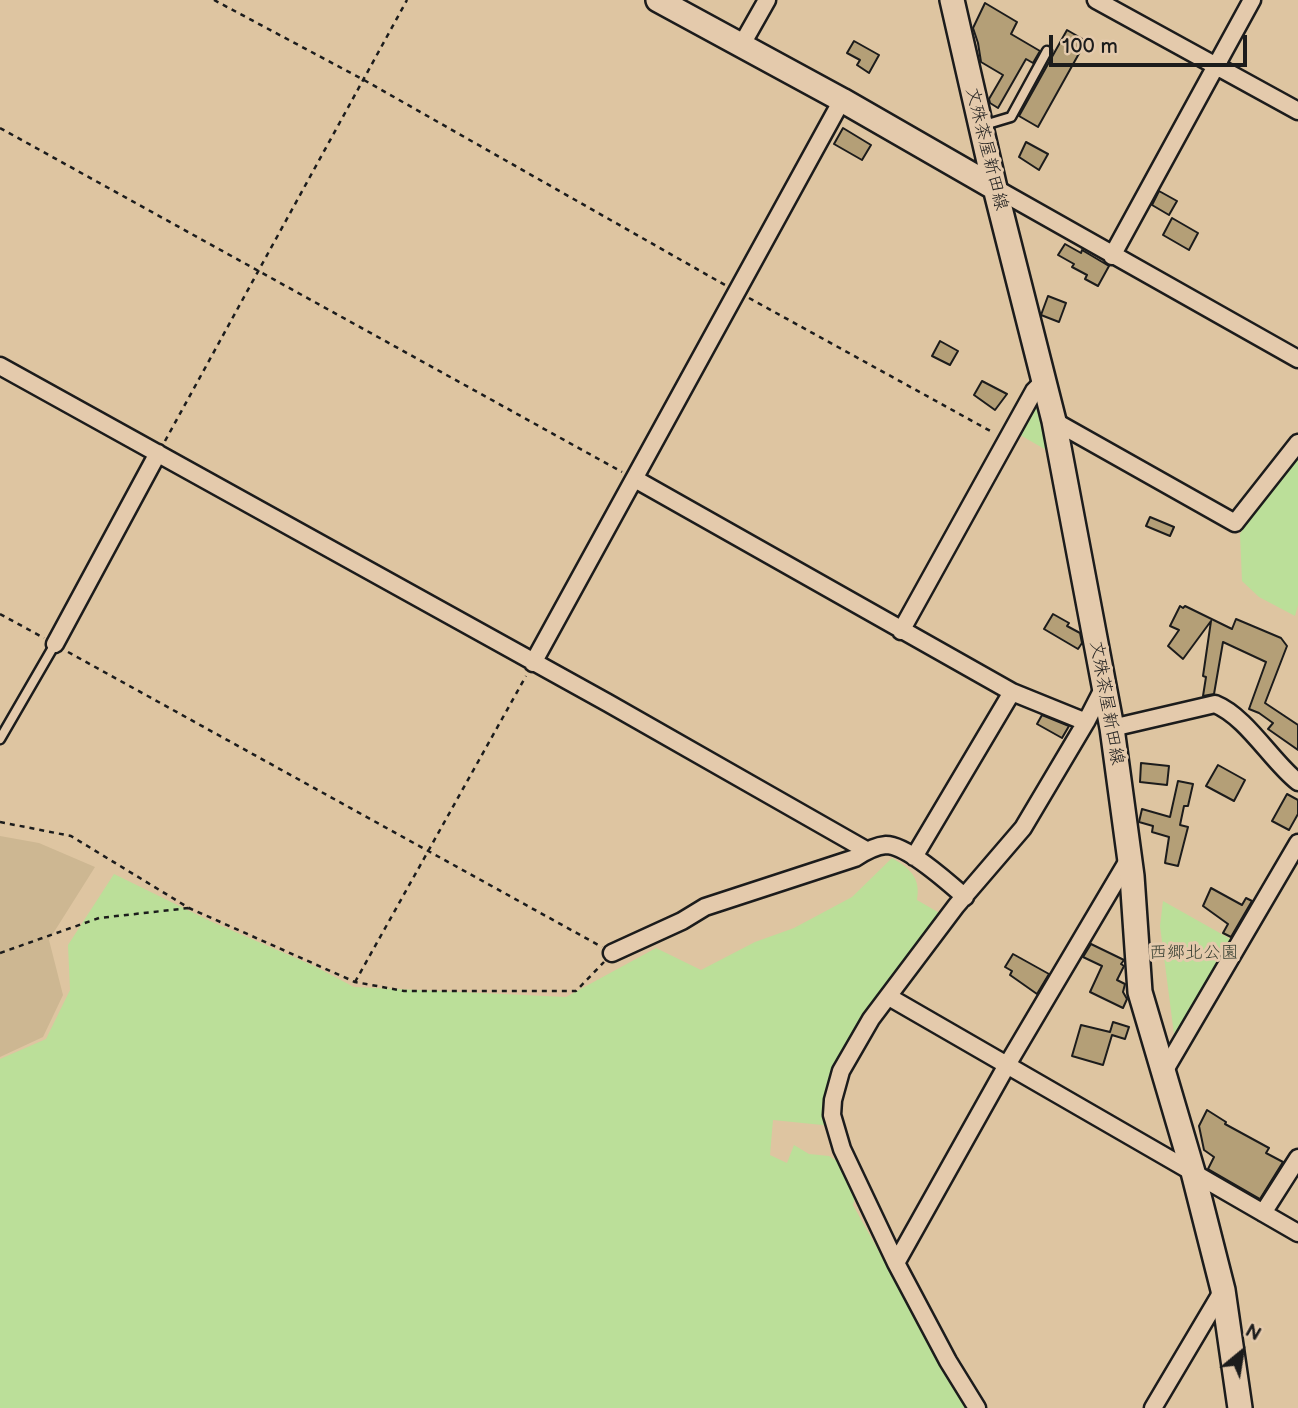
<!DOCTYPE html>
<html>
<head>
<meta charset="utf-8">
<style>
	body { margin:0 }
	#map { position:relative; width:1298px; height:1408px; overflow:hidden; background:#dec5a1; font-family:"Balsamiq Sans",sans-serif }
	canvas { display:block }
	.north { position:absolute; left:1207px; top:1317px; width:70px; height:70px; -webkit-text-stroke:5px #e4caac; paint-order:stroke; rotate:30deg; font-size:19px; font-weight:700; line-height:28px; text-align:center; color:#1c1c1c }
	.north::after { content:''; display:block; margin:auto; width:24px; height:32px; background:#1c1c1c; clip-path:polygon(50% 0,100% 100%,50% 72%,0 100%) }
	.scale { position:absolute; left:1049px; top:35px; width:198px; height:32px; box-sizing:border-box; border:4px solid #1c1c1c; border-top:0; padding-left:9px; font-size:21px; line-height:24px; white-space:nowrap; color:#1c1c1c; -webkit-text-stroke:5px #e4caac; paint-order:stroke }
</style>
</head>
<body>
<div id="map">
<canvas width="1298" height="1408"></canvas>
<div class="north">N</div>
<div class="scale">100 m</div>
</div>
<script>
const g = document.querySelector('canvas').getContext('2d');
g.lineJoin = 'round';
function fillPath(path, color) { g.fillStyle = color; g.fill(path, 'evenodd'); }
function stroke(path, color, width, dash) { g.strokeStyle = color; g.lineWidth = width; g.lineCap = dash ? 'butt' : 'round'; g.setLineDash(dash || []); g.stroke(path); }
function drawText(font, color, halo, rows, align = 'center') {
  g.font = font + ' "Balsamiq Sans","Klee One",sans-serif'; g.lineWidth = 6; g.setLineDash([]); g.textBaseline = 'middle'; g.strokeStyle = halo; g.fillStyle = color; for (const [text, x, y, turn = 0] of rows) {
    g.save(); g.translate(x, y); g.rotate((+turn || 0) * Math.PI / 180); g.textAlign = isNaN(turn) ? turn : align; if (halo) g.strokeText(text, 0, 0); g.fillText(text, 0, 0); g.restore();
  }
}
const built = new Path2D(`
	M0,836L39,843L95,867L49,940L63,995L43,1037L0,1057Z`);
const green = new Path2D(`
	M1036,403L1045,408L1055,455L1020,435Z
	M1298,451V605L1295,616L1259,597L1242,581L1240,534L1252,514Z
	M892,858C910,868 921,878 917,900L943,915L842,1060L832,1126L773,1120L770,1155L787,1163L794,1145L809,1154L829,1156L850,1169L857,1189L853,1205L966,1408H0V1059L46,1039L70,990L68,945L114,874L210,921L314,966L354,987L566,997L656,948L701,970L755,942L794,928L852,897Z
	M1163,901L1234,941L1175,1042L1160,926Z`);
const building = new Path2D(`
	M985,3L1017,22L1011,34L1040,51L1033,63L1026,59L998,108L990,103L989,99L1003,75L981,62L978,43L973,28Z
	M1067,30L1086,41L1038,127L1019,116Z
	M854,41L879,55L869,73L857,65L860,60L847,53Z
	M843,128L871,145L862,160L834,144Z
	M1026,142L1048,154L1039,170L1019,157Z
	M1159,191L1177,201L1169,215L1152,205Z
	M1172,218L1198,233L1189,250L1163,235Z
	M1065,244L1081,253L1082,250L1109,266L1098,286L1085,279L1087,275L1072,267L1074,264L1058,255Z
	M1048,296L1066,303L1059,322L1041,315Z
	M940,341L958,351L950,365L932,356Z
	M982,381L1007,394L995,410L974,395Z
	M1150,517L1174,527L1170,536L1146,526Z
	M1180,606L1183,608L1185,606L1232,629L1236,619L1281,638L1287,646L1265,703L1298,725V750L1268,729L1273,723L1259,713L1249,709L1266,662L1223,642L1214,694L1203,696L1206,677L1203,676L1211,621L1183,659L1168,646L1179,630L1170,626Z
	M1053,614L1069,623L1067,626L1080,633L1082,643L1078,649L1044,629Z
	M1042,715L1069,726L1062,738L1037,724Z
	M1141,763L1169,766L1167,785L1140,782Z
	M1218,765L1245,780L1234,801L1206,786Z
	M1178,781L1193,784L1188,806H1184L1180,825L1188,827L1178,866L1165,863L1169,837L1152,832L1153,826L1139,822L1142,809L1170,817Z
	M1287,794L1298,800V814L1289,830L1272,821Z
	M1211,888L1242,905L1246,898L1252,901L1231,937L1223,933L1228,924L1203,906Z
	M1091,944L1124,960L1121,964L1124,966L1117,980L1125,984L1123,992L1127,999L1123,1008L1090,992L1102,966L1083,957Z
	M1013,954L1049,974L1037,994L1010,975L1012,971L1005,967Z
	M1113,1022L1129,1027L1125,1039L1112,1035L1103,1065L1072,1056L1081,1025L1110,1032Z
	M1207,1110L1226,1122L1225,1124L1269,1148L1266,1153L1283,1162L1260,1199L1208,1169L1214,1157L1204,1150L1199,1126Z`);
const path = new Path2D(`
	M214,0L364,80L725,285
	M0,128L622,472
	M749,298L994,433
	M165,441L407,0
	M0,614L44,638
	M68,652L602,947
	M0,822L71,836L189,908L355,982L404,991H576L604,962
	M0,953L99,918L189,908
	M355,982L526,676`);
const lane = new Path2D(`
	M981,126L1011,117L1047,51
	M0,739L55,644`);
const street = new Path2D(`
	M1096,0L1298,111
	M741,46L767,0
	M995,188L1298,359
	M1112,256L1252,0
	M0,366L608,703L866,850
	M1054,421L1235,523L1298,443
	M635,479L1012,692L1086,722
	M901,631L1034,391L1044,381
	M55,644L158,453
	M533,663L842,100
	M1112,728L1215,704C1247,717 1272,762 1298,782
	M914,857L1012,692
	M612,953L682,921L705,907L855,858C864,852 874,846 886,845C907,845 949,883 965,897
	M889,997L1298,1233
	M1165,1070L1298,843
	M1263,1213L1298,1158
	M896,1263L1007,1065L1130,857
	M977,1408L948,1361L896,1263L842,1149L832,1115L833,1100L841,1071L871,1019L956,906L1023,828L1086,722L1104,687
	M1153,1408L1223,1290`);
const secondary = new Path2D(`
	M658,0L842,100L995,188
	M952,0L995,188L1054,421L1112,728L1132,876L1140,992L1193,1172L1223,1290L1240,1408`);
const streetNames = [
	["文殊茶屋新田線",986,149,76],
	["文殊茶屋新田線",1106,703,80]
];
const parkNames = [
	["西郷北公園",1194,953]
];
fillPath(built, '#cdb792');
fillPath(green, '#bbdf99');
fillPath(building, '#b49f77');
stroke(building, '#1c1c1c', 2);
stroke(lane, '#1c1c1c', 13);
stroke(street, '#1c1c1c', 21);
stroke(secondary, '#1c1c1c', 28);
stroke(path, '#1c1c1c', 2.5, [5, 5]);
stroke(lane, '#e4caac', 8);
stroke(street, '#e4caac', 16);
stroke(secondary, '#e4caac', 23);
drawText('18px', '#1c1c1c', '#e4caac', streetNames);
drawText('18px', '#3c4335', '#e4caac', parkNames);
</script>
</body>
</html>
